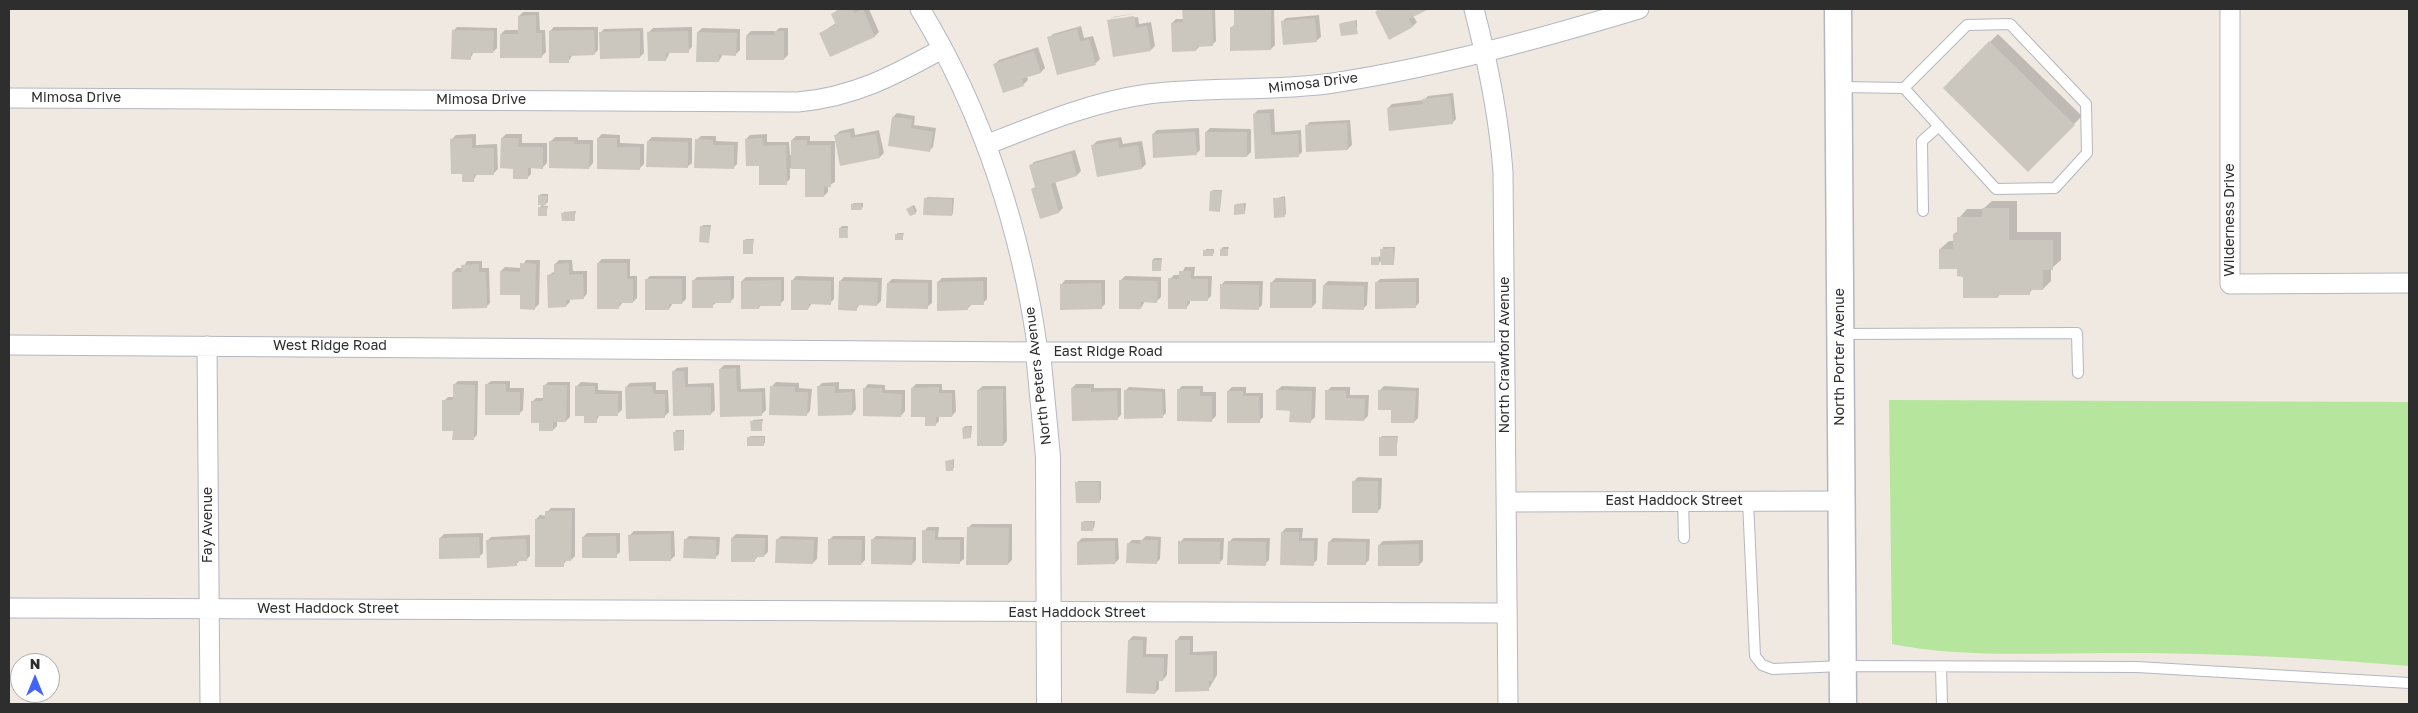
<!DOCTYPE html>
<html>
<head>
<meta charset="utf-8">
<style>
	body { margin:0 }
	#map { position:relative; width:2418px; height:713px; overflow:hidden; background:#efe9e1; font-family:"Golos Text",sans-serif }
	canvas { display:block }
	.frame { position:absolute; inset:0; border:10px solid #2e2e2e; pointer-events:none }
	.north { position:absolute; left:10px; top:653px; width:50px; height:50px; box-sizing:border-box; background:#fff; border:1px solid #ababab; border-radius:50%; rotate:0deg; font-size:14px; font-weight:700; line-height:20px; text-align:center; color:#2e2e2e }
	.north::after { content:''; display:block; margin:auto; width:18px; height:22px; background:#4264fb; clip-path:polygon(50% 0,100% 100%,50% 72%,0 100%) }
</style>
</head>
<body>
<div id="map">
<canvas width="2418" height="713"></canvas>
<div class="frame"></div>
<div class="north">N</div>
</div>
<script>
const g = document.querySelector('canvas').getContext('2d');
g.lineJoin = 'round';
function fillPath(path, color) { g.fillStyle = color; g.fill(path, 'evenodd'); }
function stroke(path, color, width, dash) { g.strokeStyle = color; g.lineWidth = width; g.lineCap = dash ? 'butt' : 'round'; g.setLineDash(dash || []); g.stroke(path); }
function drawText(font, color, halo, rows, align = 'center') {
  g.font = font + ' "Golos Text",sans-serif'; g.lineWidth = 4; g.setLineDash([]); g.textBaseline = 'middle'; g.strokeStyle = halo; g.fillStyle = color; for (const [text, x, y, turn = 0] of rows) {
    g.save(); g.translate(x, y); g.rotate((+turn || 0) * Math.PI / 180); g.textAlign = isNaN(turn) ? turn : align; if (halo) g.strokeText(text, 0, 0); g.fillText(text, 0, 0); g.restore();
  }
}
const green = new Path2D(`
	M1889,400L2409,402V666C2315,658 2221,653 2126,653C2049,652 1968,659 1892,644Z`);
const shadow = new Path2D(`
	M839,9H869L879,32L875,36L830,55L821,33L836,23L832,14Z
	M1184,9H1215L1216,41L1212,45H1201L1196,50L1172,23L1176,19H1184Z
	M1235,9H1274L1275,45L1271,49L1231,28L1235,24Z
	M1379,9H1426L1413,16L1417,22L1413,26L1376,12Z
	M523,12H539L540,30H545L546,52L542,56L501,34L505,30H519V16Z
	M1138,13L1111,18V21L1138,17L1139,24L1151,22L1155,46L1151,50L1109,21L1113,17Z
	M1319,15L1321,37L1316,41L1282,22L1286,18Z
	M1357,20V33L1340,24L1342,23Z
	M1081,26L1084,38L1093,36L1100,59L1096,63L1058,73L1049,38L1053,34Z
	M457,27L497,28V48L493,52H474L470,59L453,31Z
	M554,27H598V50L594,54H573L568,62L550,31Z
	M692,27V47L688,51L670,52L666,60L649,32L653,28Z
	M643,28L644,53L640,57L600,33L604,29Z
	M702,28L740,29V50L736,54H723L719,61L698,32Z
	M779,28H788V55L784,59L747,35L751,31H776Z
	M1998,34L2082,116L2028,171L1944,88Z
	M1038,47L1045,68L1041,72L1027,76L1028,80L1024,84L1004,91L995,64L999,60Z
	M1453,93L1456,119L1452,123L1388,108L1392,104L1424,100L1428,96Z
	M1274,109L1275,132L1301,130L1302,152L1298,156L1256,158L1254,114L1258,110Z
	M897,113L915,116L914,125L936,128L933,147L929,151L893,117Z
	M1350,120L1352,145L1348,149L1306,126L1310,122Z
	M854,128L855,135L879,130L884,153L880,157L836,135L840,131Z
	M1199,128L1200,150L1196,154L1153,134L1157,130Z
	M1210,128L1251,129V152L1247,156L1206,132Z
	M476,134V145L497,144L498,169L494,173L477,174L473,181L463,173L452,139L456,135Z
	M506,134H522V143H547V163L542,168L531,167V174L527,178L502,138Z
	M602,134L620,135V143L644,144V164L640,168L598,138Z
	M767,134V142H789L790,155H792V140L796,136H810V141H835V182L828,186V192L824,196L806,168H790V179L786,183L760,164L746,139L750,135Z
	M701,136H716V141L738,142L737,164L733,168L697,140Z
	M555,137H578V140H593V163L589,168L551,141Z
	M652,137L692,138V163L687,167L648,141Z
	M1121,137L1123,144L1142,141L1146,164L1142,168L1093,145L1097,141Z
	M1075,150L1081,171L1077,175L1055,181L1063,208L1059,212L1041,217L1033,189L1036,186L1030,166L1034,162Z
	M1213,190H1222L1220,210L1211,192Z
	M541,194H548V202L543,206H548L546,214L539,208L543,204L539,196Z
	M1285,196L1286,214L1284,216L1274,199Z
	M927,197L954,198L953,213L952,215L925,199Z
	M1992,201H2017V232H2061V260L2051,269V281L2043,289H2033L2029,293H2001L1998,297L1964,276L1940,249L1949,241H1954V234L1959,230V218L1967,209H1983Z
	M854,203H863V207L861,208L852,204Z
	M1246,203L1245,213L1235,205L1237,204Z
	M914,205L917,211L915,213L910,207Z
	M576,211L574,219L563,213L564,212Z
	M703,225H711L709,241L701,227Z
	M842,226H848L847,237L840,228Z
	M898,233H904L902,239L897,234Z
	M746,239H754L752,253L744,241Z
	M1223,247H1229L1227,254L1221,249Z
	M1383,247H1395L1394,263L1382,260L1378,264L1372,258L1382,256Z
	M1206,249H1214V253L1212,255L1205,251Z
	M1154,258H1162L1161,269L1153,260Z
	M602,259H630V276H637V298L633,302H623L619,307L598,263Z
	M526,260H540L539,304L535,308L501,271L505,267L521,268Z
	M559,260H572L573,271H587V294L583,298H570V302L566,306L549,275L555,271V264Z
	M467,261H482V268H489L490,303L486,307L453,272L457,268H463Z
	M1185,267H1195L1194,276H1212L1211,296L1207,300L1190,299V303L1186,308L1170,279L1174,275H1181Z
	M650,276H686V299L682,303H673L669,309L646,280Z
	M734,276V298L730,302H717L712,306L693,281L697,277Z
	M796,276L834,277V299L830,303H812L808,309L792,281Z
	M1125,276L1161,277V297L1157,301H1145L1141,308L1121,280Z
	M746,277H784V300L780,304H762L759,308L742,281Z
	M844,277L882,278L881,301L877,305L860,304L856,310L840,281Z
	M987,277V299L983,303L971,305L967,309L938,282L942,278Z
	M1276,278L1316,279V303L1312,307L1272,282Z
	M1419,278V303L1415,307L1376,283L1380,279Z
	M892,279L932,280V303L927,307L888,283Z
	M1065,280H1105V304L1101,308L1061,285Z
	M1225,281H1263L1262,305L1258,309L1221,285Z
	M1328,281L1368,282L1367,305L1363,309L1324,285Z
	M724,365H740L741,389L765,388L766,410L762,414L721,416L720,369Z
	M688,367V384L714,383L715,410L711,414L674,415L673,372L677,368Z
	M458,381H478L477,435L473,439L454,430L444,401L448,397H454V385Z
	M491,381H510V388H524L523,410L519,414L486,385Z
	M548,382H570V417L566,421H557V426L553,430L540,421L532,402L536,398H544V386Z
	M581,382L598,383V390L622,391V410L617,414H600L596,422L585,415L577,386Z
	M656,382V390H668L669,412L665,416L626,387L630,383Z
	M776,382L799,383V388L812,389L810,411L806,415L772,386Z
	M839,382V389H855L856,409L852,414L818,387L822,383Z
	M868,384L885,385V390H905V411L901,416L864,389Z
	M916,384H942V390H955L956,411L952,416H939V421L935,425L926,416L912,388Z
	M1076,384H1094V388H1121V415L1117,419L1072,388Z
	M983,386H1006L1007,441L1003,445L978,390Z
	M1182,386H1203V392H1216V416L1212,420L1178,390Z
	M1282,386L1316,387L1315,417L1311,421L1291,409L1277,390Z
	M1384,386L1419,388L1418,418L1414,422L1392,409L1380,390Z
	M1129,387L1165,389L1166,413L1162,417L1125,391Z
	M1232,387H1246V393H1263V417L1259,421L1228,391Z
	M1331,387H1350V395H1369L1368,416L1364,420L1327,391Z
	M763,419L761,430L752,422L753,420Z
	M965,426H972L971,437L963,428Z
	M676,430H684V448L675,432Z
	M750,436H765V443L763,444L749,438Z
	M1382,436H1398L1396,454L1380,438Z
	M954,459V468L953,469L947,461Z
	M1358,477L1382,478L1381,508L1377,512L1354,481Z
	M1078,481H1101V500L1099,501L1077,483Z
	M551,508H575V556L571,560H567L563,565L536,519L540,515L547,516V512Z
	M1084,521H1095L1094,528L1092,530L1083,522Z
	M972,524H1012V560L1008,564L968,528Z
	M928,527H939L938,537H964V559L959,563L924,531Z
	M1286,528H1303L1302,538H1318L1317,560L1313,564L1282,532Z
	M634,531H674L675,556L670,560L630,535Z
	M483,533V553L479,557L440,538L444,534Z
	M587,533H620V552L616,556L583,537Z
	M736,534L768,535V552L764,556H758L754,561L732,538Z
	M530,535V556L526,560H520L516,565L487,541L491,537Z
	M689,536L720,537L719,554L715,558L685,540Z
	M781,536L818,537L817,559L813,563L777,540Z
	M833,536H865V560L861,564L829,540Z
	M876,536L916,537V560L912,564L872,540Z
	M1146,536L1161,537L1160,559L1156,563L1128,544L1132,540H1142Z
	M1082,538H1118L1119,559L1115,563L1078,542Z
	M1184,538H1224L1223,559L1219,563L1180,542Z
	M1233,538H1270L1269,560L1265,564L1229,542Z
	M1333,538L1370,539L1369,560L1365,564L1329,542Z
	M1423,540V561L1419,565L1379,545L1383,541Z
	M1133,636L1147,637L1146,654H1168L1167,675L1163,680L1159,679V689L1155,693L1129,640Z
	M1180,636H1193V652L1217,651V675L1208,690L1176,641Z`);
const building = new Path2D(`
	M842,9H852L854,13L863,9L875,37L830,57L819,33L836,25L831,14Z
	M1182,9H1212L1213,46L1196,47V51L1172,52L1171,23L1183,22Z
	M1234,9H1271V50L1230,51V27H1234Z
	M1380,9H1429L1409,19L1413,27L1389,40L1375,12Z
	M536,15V33H542V58H500V34H518V16Z
	M1134,16L1136,28L1147,26L1151,51L1113,57L1107,20Z
	M1315,18L1317,42L1283,45L1281,21Z
	M1355,21L1358,34L1341,36L1339,24Z
	M1077,29L1080,42L1089,39L1096,65L1057,75L1047,37Z
	M452,30L494,31L493,53H471V60L451,59Z
	M594,30L595,55L569,56V63H549V31Z
	M640,31V58L600,59L599,32Z
	M688,31L689,53H666V61H648L647,32Z
	M774,31H784V60H746V35H774Z
	M697,32L737,33L736,56L719,55V62H696Z
	M1989,41L2075,125L2028,172L1943,88Z
	M1034,51L1041,73L1022,79L1024,86L1003,93L993,64Z
	M1450,96L1453,124L1389,131L1387,108L1423,104L1422,99Z
	M1270,113L1271,135L1298,134L1299,157L1255,159L1253,114Z
	M892,117L912,119L911,128L933,132L930,152L888,146Z
	M1347,123L1348,150L1306,152L1305,125Z
	M850,132L851,138L876,134L880,158L840,166L834,135Z
	M1195,132L1197,155L1153,158L1152,134Z
	M1205,132H1247V157H1205Z
	M472,138V148H494V175H474V182H462V174H451L450,139Z
	M501,138H519L518,147H543V169L528,168V179H513V169L500,168Z
	M597,138H617V147H640V170L597,169Z
	M763,138V146L786,145L787,185H759V166H746L745,139Z
	M695,139L713,140V145H734V169L694,168Z
	M791,140H807V145H831V187H824V197H805V169H791Z
	M549,141H574V144H590L589,169L549,168Z
	M647,141L688,142V168L646,167Z
	M1118,141L1119,148L1138,145L1142,169L1097,177L1091,145Z
	M1071,153L1077,176L1051,184L1059,213L1040,219L1031,189L1035,187L1029,165Z
	M1210,191H1221L1220,212L1209,211Z
	M538,195L547,196L546,205H538Z
	M924,198L952,199V216L923,215Z
	M1273,198H1284L1285,217L1274,218Z
	M851,204H861L862,210H851Z
	M1244,204L1245,214L1234,215V205Z
	M912,206L916,214L910,216L906,209Z
	M538,207H547V216H538Z
	M1982,208H2009V240H2053V270H2043V290H2030V295H1998V298H1963V277L1957,276V269H1939V249H1953V234H1957V217H1982Z
	M575,212V221H562L561,213Z
	M700,226L710,227L709,243L699,242Z
	M839,228H847L848,238H839Z
	M895,234H903V240H895Z
	M743,240H753V254H743Z
	M1393,248L1394,265H1381L1380,249Z
	M1220,249H1228V256H1220Z
	M1203,250H1213V256H1203Z
	M1371,257H1379V265H1371Z
	M1152,260H1161V271H1152Z
	M520,263L536,264L535,310L520,309V295H500V271L520,272Z
	M569,263V275L583,274L584,299L566,300V307L548,308L547,275L554,274V264Z
	M597,263H627V279H633V303H619V309H597Z
	M479,264V272H486L487,308L452,309V272H462L461,265Z
	M1179,271H1191V279H1208V301H1187V309H1168V278L1179,279Z
	M645,279H682V304H669V310H645Z
	M692,280H730L731,303H713V308H692Z
	M781,280V306H759V309H741V281Z
	M791,280L831,281V305L809,304L808,310H791Z
	M1119,280L1158,281L1157,303L1141,302V309H1119Z
	M839,281L878,282L877,306L857,305V311L838,310Z
	M983,281L984,305H968V310L937,311V282Z
	M1270,282H1312V308H1270Z
	M1375,282H1416V308L1375,309Z
	M887,283H928V309L886,308Z
	M1101,283L1102,309L1060,310V284Z
	M1220,284L1259,285V310L1220,309Z
	M1323,285L1364,286V310L1322,309Z
	M736,368L737,392H762V416L720,417L719,369Z
	M672,371H684L685,387H711V415L673,416Z
	M453,384L475,385L474,440H452L453,431H442V400H453Z
	M485,384H506V392H520V415H485Z
	M543,385H567L566,422H553V431H539V423H531V401H543Z
	M575,386H595V394H618V416H597V423H584V416H575Z
	M652,386L653,394H665V418L626,419L625,387Z
	M770,386L795,387V392H808L807,416L769,415Z
	M817,386H835V393L852,392V415L818,416Z
	M939,387V393H952V417H936V426H925V417H911V388Z
	M863,388H882V393L902,394L901,417L863,416Z
	M1071,388H1091V392L1117,391L1118,420L1072,421Z
	M1003,389V446H977V390Z
	M1177,389H1200V396H1212V422L1177,421Z
	M1124,390L1162,392L1163,418L1124,419Z
	M1276,390L1312,391L1311,423L1289,422L1290,411L1276,410Z
	M1325,390L1346,391V398L1365,399L1364,421L1325,420Z
	M1378,390L1416,391L1414,423H1391V410H1378Z
	M1227,391H1243V396H1259L1260,423H1227Z
	M750,421H762V431H751Z
	M970,427L971,438L963,439L962,428Z
	M683,431L684,450L674,451L673,432Z
	M747,437H764V446H747Z
	M1379,437H1397V456H1379Z
	M953,460V471H946L945,461Z
	M1352,481H1378V513H1352Z
	M1075,482H1099L1100,503H1076Z
	M545,511H572L571,561H564V567H535V519H545Z
	M1081,522H1093V531H1081Z
	M967,527L1009,528L1008,565H966Z
	M922,530L935,531V540H960V564L922,563Z
	M1281,532H1299V541H1314V566L1280,565Z
	M671,534V561H629L628,535Z
	M616,536L617,558H582V537Z
	M479,537L480,558L439,559V538Z
	M731,538H765L764,557H755V562H731Z
	M526,539L527,561H517V566L487,568L486,540Z
	M684,539L716,540V559L683,558Z
	M776,539L814,540L813,564L775,563Z
	M828,539L862,540L861,565H828Z
	M871,539L913,540L912,565L871,564Z
	M1140,540H1158L1157,564L1126,563L1127,543L1140,544Z
	M1115,541V564L1077,565V542Z
	M1178,541L1220,542V564H1178Z
	M1228,541L1266,542V566L1227,565Z
	M1328,542H1366V565H1327Z
	M1419,544V566H1378V545Z
	M1128,640H1143V657L1164,658L1163,681H1156L1155,694L1126,693Z
	M1175,640H1190V655H1213V681H1209V691L1175,692Z`);
const service = new Path2D(`
	M1839,87L1904,88L1996,189L2055,188L2087,153L2086,104L2010,24L1967,25L1904,88
	M1923,211L1922,141L1939,126
	M1841,334L2077,333L2078,373
	M1683,501L1684,538
	M1748,501L1755,656L1762,665L1773,669L1842,666L2137,667L2409,683
	M1941,667L1942,704`);
const minor = new Path2D(`
	M920,9C983,112 1022,233 1038,352
	M1474,9C1488,63 1499,116 1503,172L1508,704
	M2230,9V284L2409,283
	M9,98L798,102C854,97 893,76 942,49
	M986,145C1039,124 1091,102 1148,94C1210,86 1272,92 1333,83C1437,67 1539,39 1639,9
	M9,345L1038,352H1505
	M207,346L210,704
	M1507,502L1841,501
	M9,608L1506,613`);
const tertiary = new Path2D(`
	M1038,352L1048,457L1049,704`);
const secondary = new Path2D(`
	M1838,9L1843,704`);
const streetNames = [
	["Mimosa Drive",1313,83,-7],
	["Mimosa Drive",76,98],
	["Mimosa Drive",481,100],
	["Wilderness Drive",2230,220,-90],
	["West Ridge Road",330,346],
	["East Ridge Road",1108,352],
	["North Crawford Avenue",1505,355,-90],
	["North Porter Avenue",1840,357,-90],
	["North Peters Avenue",1038,376,-97],
	["East Haddock Street",1674,501],
	["Fay Avenue",208,525,-90],
	["West Haddock Street",328,609],
	["East Haddock Street",1077,613]
];
fillPath(green, '#b6e59e');
fillPath(shadow, '#0003');
fillPath(building, '#cbc7bf');
stroke(service, '#b4b7c1', 12);
stroke(minor, '#b4b7c1', 21);
stroke(tertiary, '#b4b7c1', 26);
stroke(secondary, '#b4b7c1', 29);
stroke(service, '#fff', 10);
stroke(minor, '#fff', 19);
stroke(tertiary, '#fff', 24);
stroke(secondary, '#fff', 26);
drawText('14px', '#2e2e2e', '#fff', streetNames);
</script>
</body>
</html>
